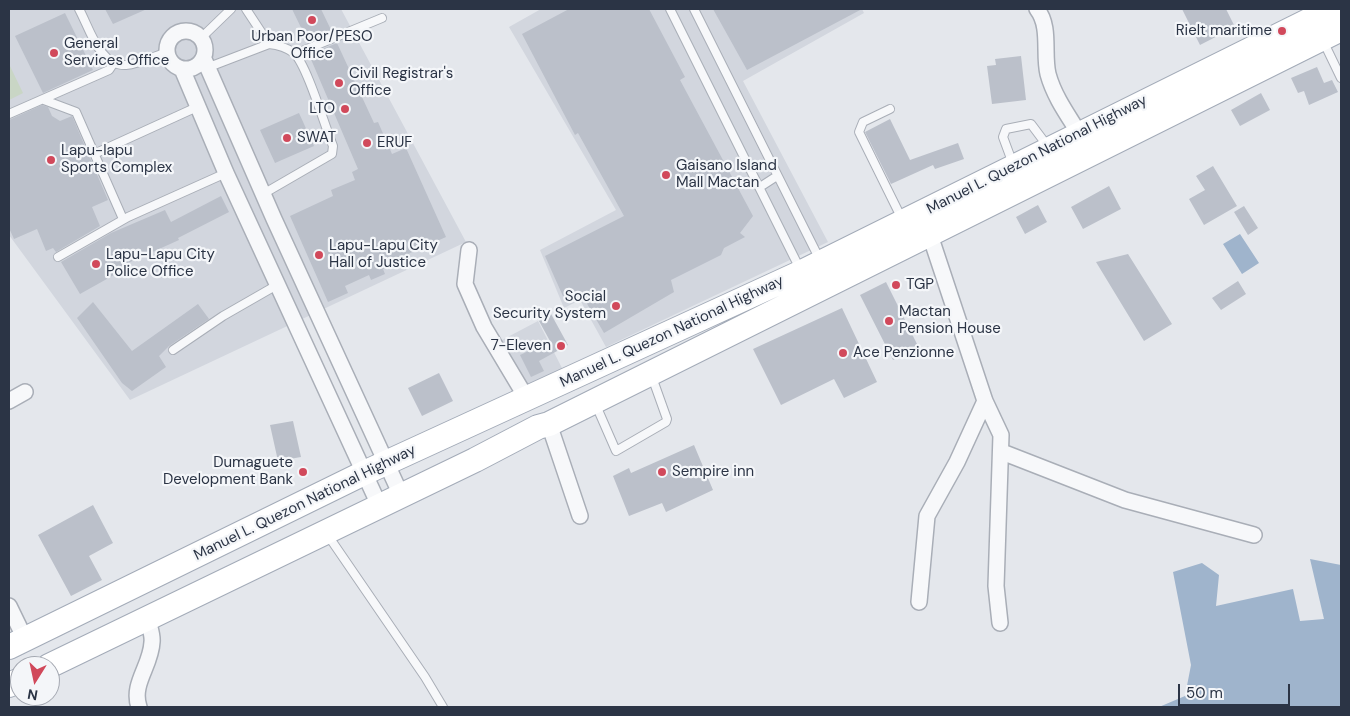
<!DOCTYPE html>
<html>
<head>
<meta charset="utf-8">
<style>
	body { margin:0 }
	#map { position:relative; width:1350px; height:716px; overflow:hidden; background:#e4e7ec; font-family:"DM Sans",sans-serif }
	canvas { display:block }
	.frame { position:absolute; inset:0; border:10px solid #2b3445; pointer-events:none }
	.north { position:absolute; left:10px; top:656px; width:50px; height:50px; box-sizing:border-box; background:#f4f6f9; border:1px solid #a4a8b1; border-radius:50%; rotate:190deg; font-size:14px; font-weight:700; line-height:20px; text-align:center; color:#2b3445 }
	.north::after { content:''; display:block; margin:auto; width:18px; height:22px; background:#d1495b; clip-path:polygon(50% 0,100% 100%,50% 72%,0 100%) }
	.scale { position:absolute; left:1178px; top:684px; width:112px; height:22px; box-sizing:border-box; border:2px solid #2b3445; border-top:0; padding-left:6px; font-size:15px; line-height:18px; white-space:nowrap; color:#2b3445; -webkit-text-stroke:4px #f4f6f9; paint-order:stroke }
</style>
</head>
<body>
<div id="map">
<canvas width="1350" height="716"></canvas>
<div class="frame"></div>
<div class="north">N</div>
<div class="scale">50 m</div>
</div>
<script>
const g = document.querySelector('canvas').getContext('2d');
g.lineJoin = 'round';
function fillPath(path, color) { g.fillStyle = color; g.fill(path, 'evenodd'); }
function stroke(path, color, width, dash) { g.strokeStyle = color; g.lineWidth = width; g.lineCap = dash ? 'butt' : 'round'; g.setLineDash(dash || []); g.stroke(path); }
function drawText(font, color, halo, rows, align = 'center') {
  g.font = font + ' "DM Sans",sans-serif'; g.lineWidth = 4.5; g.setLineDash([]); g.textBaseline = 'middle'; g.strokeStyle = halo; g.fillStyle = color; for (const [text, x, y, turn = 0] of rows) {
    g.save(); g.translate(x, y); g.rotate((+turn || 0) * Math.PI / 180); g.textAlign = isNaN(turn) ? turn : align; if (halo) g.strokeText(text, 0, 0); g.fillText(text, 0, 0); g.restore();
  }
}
const built = new Path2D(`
	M9,9H341L466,242L130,400L9,235Z
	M541,9H862L864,13L743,81L828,242L606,347L580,300L564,308L540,250L616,210L509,27Z
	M538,321L563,370L527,389L502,340Z`);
const green = new Path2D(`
	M9,64L23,93L9,100Z`);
const water = new Path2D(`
	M1240,234L1259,263L1242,274L1223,244Z
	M1310,559L1341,565V707H1159L1185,696L1191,665L1173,572L1202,563L1219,575L1216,606L1293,589L1300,621L1324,619Z`);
const building = new Path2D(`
	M105,9H147L113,24Z
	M292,9H321L332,32L308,42Z
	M569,9H649L685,77L680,80L753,216L740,233L745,237L724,248L721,255L671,280L674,292L604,333L582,295L566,303L545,256L624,216L578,133L575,135L522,34Z
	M713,9H862L747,70Z
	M1182,9H1226L1235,27L1200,45Z
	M65,13L93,70L43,93L15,36Z
	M337,43L374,123L378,122L392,154L406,148L446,237L390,262L392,266L383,269L385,274L371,280L369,275L345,286L348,293L328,302L290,216L333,196L331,190L355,180L352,172L358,169L310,57L314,55L313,53Z
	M1021,56L1026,100L992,104L987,66L996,65L995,59Z
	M1317,67L1324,83L1332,80L1338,92L1309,105L1304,91L1298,93L1291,78Z
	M1261,93L1270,110L1240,126L1231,110Z
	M42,105L48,107L52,116L60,121L72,116L108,200L92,207L100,226L56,252L53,248L46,251L37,229L14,239L9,228V120Z
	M299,113L314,146L275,163L260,130Z
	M890,119L910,160L958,143L964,159L935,169L933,165L891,184L865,132Z
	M1213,166L1237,206L1204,225L1189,199L1205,190L1196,176Z
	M1109,186L1121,209L1083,229L1071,207Z
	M221,196L229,212L178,238L179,240L128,263L130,266L80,294L61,262L111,233L165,210L171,222Z
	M1038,205L1047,222L1025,234L1016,217Z
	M1244,206L1258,228L1248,235L1234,212Z
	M1128,254L1172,324L1144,341L1096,262Z
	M1238,281L1246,294L1221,310L1212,298Z
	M886,282L919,348L893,360L860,295Z
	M93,302L132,351L198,304L209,319L169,346L159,356L166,367L132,391L122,383L77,318Z
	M842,308L877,382L844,398L834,379L781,405L753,349Z
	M551,314L568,345L539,361L544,371L531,377L520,355L550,341L539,321Z
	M439,373L453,401L422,416L408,388Z
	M293,421L301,457L278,461L270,425Z
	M694,445L713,490L666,512L662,503L629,516L613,476L629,468L631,473Z
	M93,505L113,543L89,556L102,580L71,596L38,535Z`);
const service = new Path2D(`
	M79,9C90,29 99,66 126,65C139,64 155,56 167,52
	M246,9L269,44
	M670,9L801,271
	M694,9L820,260
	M201,38L231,9
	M1327,49L1341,78
	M295,54L382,18
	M209,67L269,44C278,45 286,47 294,53C307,65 325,127 333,146L332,154L263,194
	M44,100L76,112L123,219
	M890,109L863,122L859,132L902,219
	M9,114L109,70L113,64
	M94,154L197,107
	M1013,164L1003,137L1006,129L1031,124L1049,148
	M760,187L777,176
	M58,257L128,217L226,173
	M173,350L223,316L277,285
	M595,403L616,451L666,422L667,419L652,377
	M327,534L425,677L443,707`);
const minor = new Path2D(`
	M1037,9C1051,27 1043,53 1048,74C1054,96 1067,114 1079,133
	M167 50a19 19 0 1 1 38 0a19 19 0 1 1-38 0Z
	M204,59L274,219L401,495
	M182,69L226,173L379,505
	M930,235L985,401L1001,435L996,586L1000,623
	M469,250L465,284L484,327L527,399
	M9,401L25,392
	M549,424L580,516
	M1002,452L1125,500L1254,535
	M919,602L927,516L957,462L985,401
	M9,606L25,639
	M139,707C131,684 151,666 152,642C153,635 149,626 148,619`);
const primary = new Path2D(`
	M9,647L364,473L802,272L1332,9
	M49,666L475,460L538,427L549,424L1341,29
	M9,685L20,680`);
const markers = [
	[312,20,5,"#d1495b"],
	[1282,31,5,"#d1495b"],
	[54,53,5,"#d1495b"],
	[339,83,5,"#d1495b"],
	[345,109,5,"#d1495b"],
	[287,138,5,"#d1495b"],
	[367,143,5,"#d1495b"],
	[51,160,5,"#d1495b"],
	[666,175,5,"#d1495b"],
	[319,255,5,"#d1495b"],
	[96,264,5,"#d1495b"],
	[896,285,5,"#d1495b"],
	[616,306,5,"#d1495b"],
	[889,321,5,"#d1495b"],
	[561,346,5,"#d1495b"],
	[843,353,5,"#d1495b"],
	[303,472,5,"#d1495b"],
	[662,472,5,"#d1495b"]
];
const poiNames = [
	["Rielt maritime",1272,31,"right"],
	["Urban Poor/PESO",312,37,"center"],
	["Office",312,54,"center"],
	["General",64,44],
	["Services Office",64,61],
	["Civil Registrar's",349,74],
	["Office",349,91],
	["LTO",335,109,"right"],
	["SWAT",297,138],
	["ERUF",377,143],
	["Lapu-lapu",61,151],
	["Sports Complex",61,168],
	["Gaisano Island",676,166],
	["Mall Mactan",676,183],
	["Lapu-Lapu City",329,246],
	["Hall of Justice",329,263],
	["Lapu-Lapu City",106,255],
	["Police Office",106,272],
	["TGP",906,285],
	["Social",606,297,"right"],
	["Security System",606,314,"right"],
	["Mactan",899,312],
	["Pension House",899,329],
	["7-Eleven",551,346,"right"],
	["Ace Penzionne",853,353],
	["Dumaguete",293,463,"right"],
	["Development Bank",293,480,"right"],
	["Sempire inn",672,472]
];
const streetNames = [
	["Manuel L. Quezon National Highway",1037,155,-27],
	["Manuel L. Quezon National Highway",672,332,-25],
	["Manuel L. Quezon National Highway",305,503,-26]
];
fillPath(built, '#d2d6de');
fillPath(green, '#c9d6c5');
fillPath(water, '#9fb4cc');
fillPath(building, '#bbc0ca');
stroke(service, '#a9aeb7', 10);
stroke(minor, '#a9aeb7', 18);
stroke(primary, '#a3abb8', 26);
stroke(service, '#f7f8fa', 8);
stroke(minor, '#f7f8fa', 15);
stroke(primary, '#fff', 24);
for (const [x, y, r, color] of markers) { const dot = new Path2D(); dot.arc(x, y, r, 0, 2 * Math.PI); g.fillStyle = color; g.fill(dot); stroke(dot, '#f4f6f9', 2); }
drawText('15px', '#2b3445', '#f4f6f9', poiNames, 'left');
drawText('15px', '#2b3445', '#f4f6f9', streetNames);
</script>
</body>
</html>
